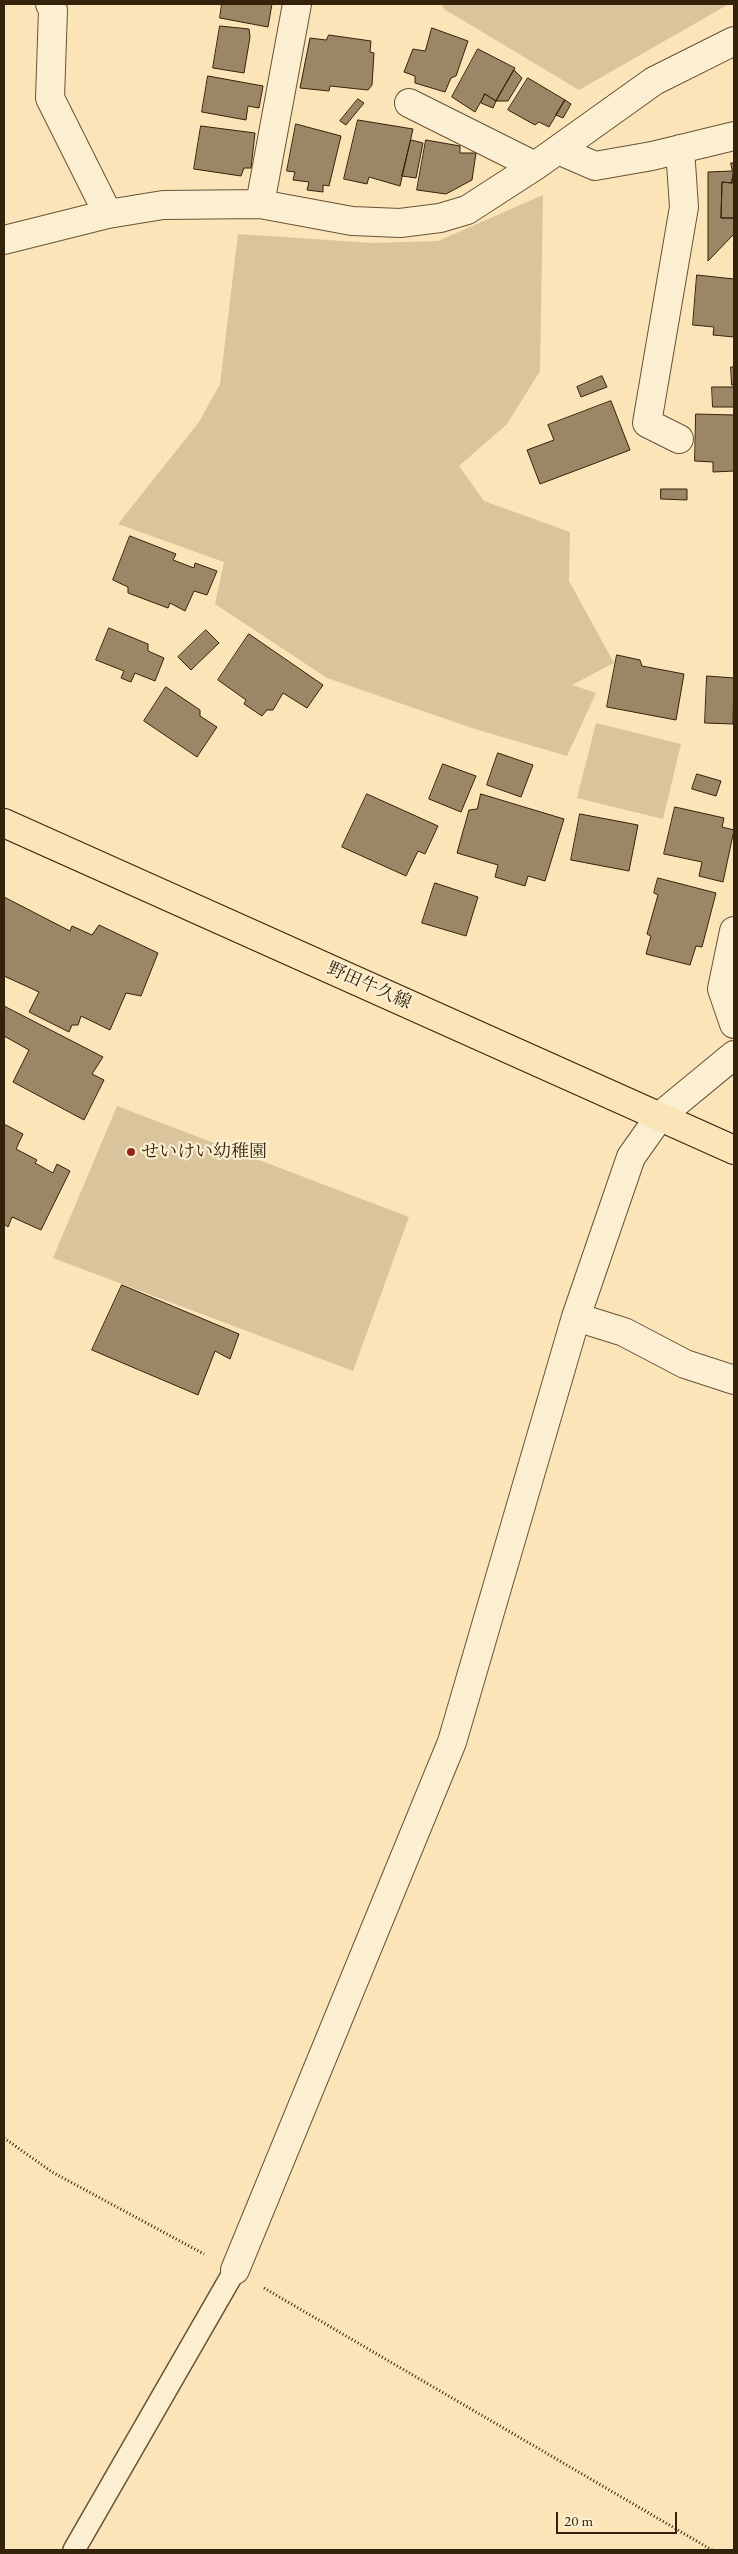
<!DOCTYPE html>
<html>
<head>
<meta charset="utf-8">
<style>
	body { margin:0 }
	#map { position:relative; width:738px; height:2554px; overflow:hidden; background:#fbe5b8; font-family:"EB Garamond",serif }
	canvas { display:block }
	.frame { position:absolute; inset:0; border:5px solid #34220b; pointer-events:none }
	.scale { position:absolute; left:556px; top:2512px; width:121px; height:22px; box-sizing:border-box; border:2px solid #34220b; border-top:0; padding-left:6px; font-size:15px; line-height:18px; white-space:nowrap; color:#34220b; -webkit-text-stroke:4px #fceed1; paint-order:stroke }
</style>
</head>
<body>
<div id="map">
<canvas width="738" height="2554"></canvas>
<div class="frame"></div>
<div class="scale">20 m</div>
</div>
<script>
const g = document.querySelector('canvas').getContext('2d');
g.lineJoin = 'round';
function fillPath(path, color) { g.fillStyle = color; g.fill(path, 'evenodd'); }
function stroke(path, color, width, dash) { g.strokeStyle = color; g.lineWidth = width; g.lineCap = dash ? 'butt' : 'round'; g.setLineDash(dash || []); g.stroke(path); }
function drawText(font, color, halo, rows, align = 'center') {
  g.font = font + ' "EB Garamond","Noto Serif JP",serif'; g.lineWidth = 4.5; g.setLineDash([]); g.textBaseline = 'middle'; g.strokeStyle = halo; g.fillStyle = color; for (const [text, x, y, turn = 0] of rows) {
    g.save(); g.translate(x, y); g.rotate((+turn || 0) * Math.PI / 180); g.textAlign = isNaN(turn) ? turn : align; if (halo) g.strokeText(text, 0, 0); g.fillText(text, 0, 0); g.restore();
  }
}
const green = new Path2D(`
	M442,4H729L579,90L444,9Z
	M543,195L540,371L507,424L459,466L484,501L570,532L569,581L614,663L572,685L596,693L567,756L475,729L327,678L215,604L224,562L118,524L199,422L220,384L238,234L373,243L438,241Z
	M596,723L681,744L663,819L577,798Z
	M117,1106L409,1217L353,1371L53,1258Z`);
const building = new Path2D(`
	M222,4H272L268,27L220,18Z
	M220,26L249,29L250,37L244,73L213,68Z
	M432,28L468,41L456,76L451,78L445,92L415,83V76L404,72L413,49L425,51Z
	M329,35L371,41L370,52L374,53L372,85L368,90L330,86L329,91L300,88L310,38L326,40Z
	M478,49L515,68L496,101L485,94L475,112L452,97Z
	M514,70L522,78L508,101H496Z
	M208,76L263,86L259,108L248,106L246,120L202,112Z
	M528,78L565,100L549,127L539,122L535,125L508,110Z
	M485,94L496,101L493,108L481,103Z
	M358,99L364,103L346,125L340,121Z
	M565,100L571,104L563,118L556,115Z
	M358,120L413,129L400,186L369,177L367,184L344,179Z
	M296,124L341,136L329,186L323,185V192L307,190L309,182L293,180L295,172L287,171Z
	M201,126L255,133L251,168H244L241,176L194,169Z
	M411,140L423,143L416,178L402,176Z
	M426,140L460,146V153H476L472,180L446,194L417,190Z
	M731,163H734L732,183L722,182L721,218H734V234L708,261V172L732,171Z
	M732,179H734V218H721L722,182L732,183Z
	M697,275L734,279V337L713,335L714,327L693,325Z
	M731,367H734V385H732Z
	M602,376L607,387L581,397L577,387Z
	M712,387H734V407H713Z
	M611,401L630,450L540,484L527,450L554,440L548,425Z
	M696,414L734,415V471L713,472V462L695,461Z
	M661,489H687V500L661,499Z
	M130,536L176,554L173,560L194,568L195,563L217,571L207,595L194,591L185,611L170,603L168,608L128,593V587L113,580Z
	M109,628L148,644V651L164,658L155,681L135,673L131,682L121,678L124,671L96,660Z
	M206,630L219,643L191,670L178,657Z
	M249,634L323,685L307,708L283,693L273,710H267L262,716L244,704L246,700L218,680Z
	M617,655L640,660L642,666L684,674L676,720L607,707Z
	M707,676L734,678L733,724L705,723Z
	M166,687L200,710V716L217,727L197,757L144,721Z
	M498,753L533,765L521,797L487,785Z
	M443,764L476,776L461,812L429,799Z
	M697,774L721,781L716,796L692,789Z
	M367,794L438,826L425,854L418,851L406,876L342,847Z
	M481,794L564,819L545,881L528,876L525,886L495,877L498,865L457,853L469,810L477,809Z
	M675,807L724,818L722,827L734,830L723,882L699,876L702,862L664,854Z
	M580,814L638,825L629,871L571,860Z
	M658,878L716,893L702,947L696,946L690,965L646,954L651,936L647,934L658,895L654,893Z
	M435,883L478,897L466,936L422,923Z
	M4,897L70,931L72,926L92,935L99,925L158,953L141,996L126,993L110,1030L81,1016L78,1025H72L69,1032L29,1012L39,992L4,976Z
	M4,1006L103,1057L92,1074L104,1080L84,1120L13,1082L29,1050L4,1036Z
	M4,1124L23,1134L16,1149L37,1160L35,1163L53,1173L57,1164L70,1171L41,1230L12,1217L8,1227L4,1224Z
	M122,1285L239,1334L230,1359L215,1351L198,1395L92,1350Z`);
const path = new Path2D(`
	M4,2138L52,2172L204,2254
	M264,2288L712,2550`);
const lane = new Path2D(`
	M74,2550L235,2270`);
const street = new Path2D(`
	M50,4L53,10L50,98L108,214
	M409,103L535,166
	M558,150L595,166L652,156L734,136
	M260,204L297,4
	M4,240L108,214L163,205L260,204L352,221L400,223L440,218L467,210L535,166L654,81L734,41
	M679,439L647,423L684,207L680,149
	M734,931L722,989L734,1024
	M576,1317L624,1332L685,1364L734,1380
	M235,2270L452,1742L576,1317L631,1157L660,1116L734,1055`);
const primary = new Path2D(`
	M4,823L734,1150`);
const markers = [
	[131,1152,5,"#8f2418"]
];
const streetNames = [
	["野田牛久線",369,986,24]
];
const poiNames = [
	["せいけい幼稚園",141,1152]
];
fillPath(green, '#d9c49b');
fillPath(building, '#9b8765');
stroke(building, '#34220b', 1);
stroke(lane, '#665336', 24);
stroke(street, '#665336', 30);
stroke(primary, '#34220b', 30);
stroke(path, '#34220b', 3, [1, 2.5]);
stroke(lane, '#fceed1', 21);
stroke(street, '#fceed1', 28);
stroke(primary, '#fbe5b8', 28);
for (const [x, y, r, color] of markers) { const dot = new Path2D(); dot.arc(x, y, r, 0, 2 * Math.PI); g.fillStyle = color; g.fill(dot); stroke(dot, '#fceed1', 2); }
drawText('18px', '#34220b', '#fceed1', streetNames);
drawText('18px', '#34220b', '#fceed1', poiNames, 'left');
</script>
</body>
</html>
